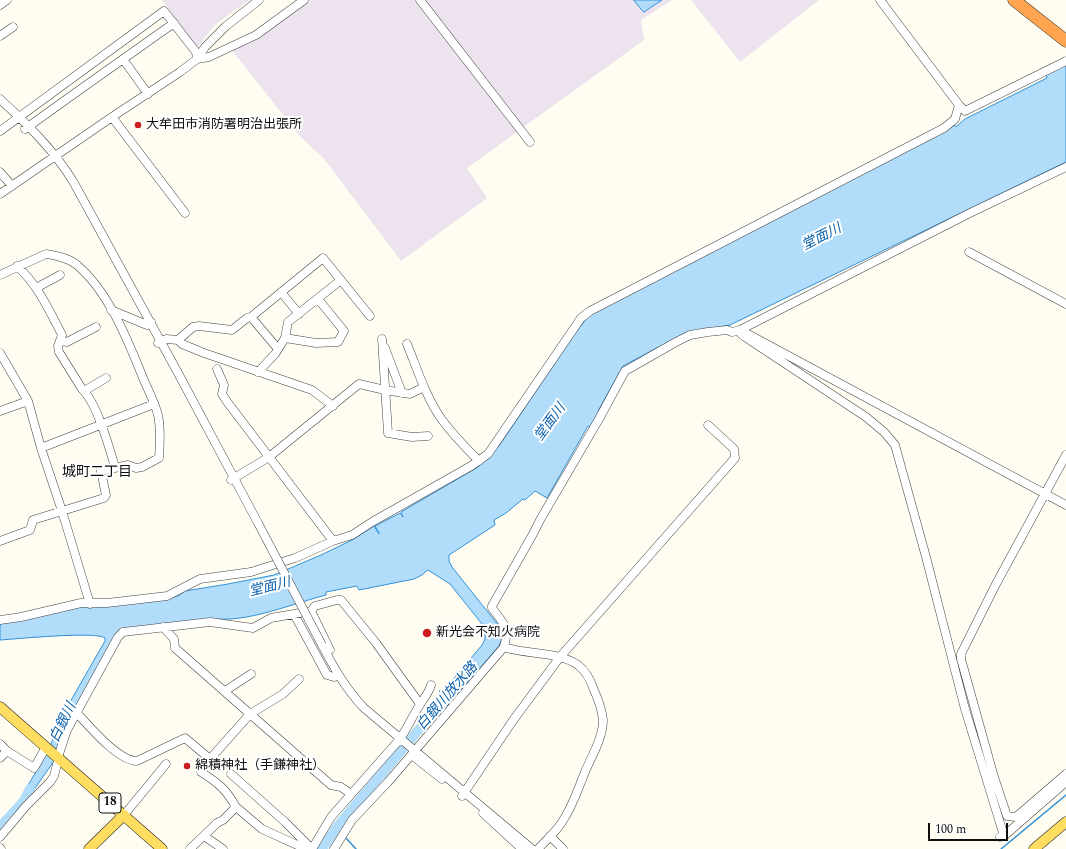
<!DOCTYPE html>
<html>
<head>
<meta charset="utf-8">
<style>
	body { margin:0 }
	#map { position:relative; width:1066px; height:849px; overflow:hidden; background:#fffdf1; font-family:Spectral,serif }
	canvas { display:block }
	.scale { position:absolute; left:928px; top:823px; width:80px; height:18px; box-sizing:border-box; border:2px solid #0f0f0f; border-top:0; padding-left:5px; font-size:12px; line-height:14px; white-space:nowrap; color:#0f0f0f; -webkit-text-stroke:3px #fff; paint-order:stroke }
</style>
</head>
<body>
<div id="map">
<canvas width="1066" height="849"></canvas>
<div class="scale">100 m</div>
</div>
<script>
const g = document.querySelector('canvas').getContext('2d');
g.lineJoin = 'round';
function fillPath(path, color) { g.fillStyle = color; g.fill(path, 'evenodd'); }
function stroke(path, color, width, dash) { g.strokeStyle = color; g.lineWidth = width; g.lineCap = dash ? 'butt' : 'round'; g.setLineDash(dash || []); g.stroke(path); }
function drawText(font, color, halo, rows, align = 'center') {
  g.font = font + ' Spectral,"Noto Sans JP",serif'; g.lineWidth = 4; g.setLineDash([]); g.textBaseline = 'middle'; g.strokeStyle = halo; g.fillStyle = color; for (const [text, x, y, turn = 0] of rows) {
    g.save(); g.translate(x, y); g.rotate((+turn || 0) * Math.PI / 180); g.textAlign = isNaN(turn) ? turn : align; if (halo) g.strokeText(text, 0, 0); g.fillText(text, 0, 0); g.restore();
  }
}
const industrial = new Path2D(`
	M162,0H249L215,25L197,48Z
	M296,0H672L641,20L644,40L467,168L487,198L401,261L325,160L299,135L231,49Z
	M691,0H819L740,62Z`);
const water = new Path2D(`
	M634,0H662L644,12Z
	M1066,64V162L730,325L685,333L623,366L598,411L600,413L592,427L588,426L547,498L535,491L525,500L523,499L506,513L494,520L495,525L449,555V561L452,567L499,626L502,638L499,646L447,706L445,704L442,706L437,702L439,700L437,699L444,691L440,692L439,691L445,689L482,645L485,639V631L482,624L450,584L428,570L422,575L414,579L359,590L357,586L326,592V595C295,603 251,621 220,619L121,630L58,748L54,761L26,801L21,797L46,755L66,709L105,641V638C96,631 16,639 0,640V622L60,609L169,598L178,596L185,591L228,584L274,575L321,555L352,540L374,526L379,534V533L375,526L400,513L403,517L401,512L478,467L499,446L574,335L589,315L953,126H957L965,119L1047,78L1046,74Z`);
const stream = new Path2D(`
	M337,827L341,833
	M345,837L356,849
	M1001,849L1066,795`);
const river = new Path2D(`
	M0,827L24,801L30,789
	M322,849L337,827L448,695`);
const minor = new Path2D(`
	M420,0L530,142
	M880,0L959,105L965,111L1066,61
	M0,5L7,0
	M0,36L13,27
	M123,59L148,94
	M197,59L209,57L256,35L304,0
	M0,99C27,124 55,151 74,183L178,373L258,523
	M112,117L185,213
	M25,129L78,91L174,23
	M0,131L164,11L196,52L197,59
	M0,172L12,186
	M0,194L112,117L180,72L197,59L205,47L226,26L259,0
	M969,252L1066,304
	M17,266C38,285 49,310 62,335L58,346L59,352L82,389C97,403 109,447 115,467
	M0,275L46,254C56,255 70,259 77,265C109,292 128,341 143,378C148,390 155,403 158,415C161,429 160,444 159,458L142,467L136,468L128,465L101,471L106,495L104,498L33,520L30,530L0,541
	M36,288L60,275
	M281,292L299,314
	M111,310L147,325L151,322
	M251,317L278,349
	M740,330L741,334L745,337L866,417L884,432L895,445L926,557L965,709L1004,836
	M746,333L1066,505
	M285,338L316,343L338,342L344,331L318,299
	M382,339L388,433L412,437L428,436
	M178,340L193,327L199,326L232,330L247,318L251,317L323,258L370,316
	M60,341L67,342L96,327
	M158,343L166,339L178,340L182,344L204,353L312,390L333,406
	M407,344C417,368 425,395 440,417C451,433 465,447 479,461
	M385,348L402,393
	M0,353L28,401L41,448L62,511L90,604
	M217,369L224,385L222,394L228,403L333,541
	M258,372L275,354L285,338L288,322L341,280
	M84,391L106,378
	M0,411L28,401
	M41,448L154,404
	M1066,455L996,584L961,654V659L994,777L1007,816L1016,817L1066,774
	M231,480L269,457L359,384L385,390L410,394L424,387
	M311,611L330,650
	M294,614L327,675L334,677
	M0,620L21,617L81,603H107L167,596L200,579L251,572L295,558L333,541L352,535L372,522L471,466L488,454L581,318L590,311L944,128L955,119L959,105
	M163,627L174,639L175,648L331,785L341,787L351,794
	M322,645C334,668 346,689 364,708L532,849
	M504,647C527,655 557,651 578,665C586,671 591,681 594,690C598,699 602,710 603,720C603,738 592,755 585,772C578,789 573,806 562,822C556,832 546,840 538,849
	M225,691L251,674
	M76,712C89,726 118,761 137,761L185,738L210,759L201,772C218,783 226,789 236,807
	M0,744L7,751L34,768L46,747
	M413,756L442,779
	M58,757L67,730L118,637L123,632L210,622L253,628L271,618L311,611L315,606L337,600H341L376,643L420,704
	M0,758L7,751
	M210,759L250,714L283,694L299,679
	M231,774L285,822L312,849
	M462,796L514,719L560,657L735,458L734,449L708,425
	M483,813L522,849
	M124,815L166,764
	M204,836L223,849
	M550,836L563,849
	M0,837L26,806L50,782L54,776L57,764L61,759
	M1000,837L1004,836L1066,782
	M0,848L1,849
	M190,849L217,823L223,820L236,807L262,829L306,849
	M312,849L331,817L400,739C408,727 413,715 421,703C425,697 429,692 431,685
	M334,849L352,820L388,782L504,647C510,627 504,624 492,608V606L533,534L540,520L599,419L625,371L676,342L690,335L708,332L727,330L732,332L740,330L970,213L1066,167`);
const major = new Path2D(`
	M0,707L162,849
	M89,849L124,815
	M1034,849L1066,822`);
const highway = new Path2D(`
	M1014,0L1066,41`);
const minorBridge = new Path2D(`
	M258,523L322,645`);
const markers = [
	[138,125,4,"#cb1b1e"],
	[427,633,5,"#cb1b1e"],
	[187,766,4,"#cb1b1e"]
];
const shields = [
	[110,803,22]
];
const shieldNames = [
	["18",110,803]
];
const poiNames = [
	["大牟田市消防署明治出張所",146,125],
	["新光会不知火病院",436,633],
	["綿積神社（手鎌神社）",195,766]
];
const waterNames = [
	["堂面川",822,238,-27],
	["堂面川",551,423,-54],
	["堂面川",270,588,-14],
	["白銀川放水路",448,697,-49],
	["白銀川",64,723,-64]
];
const neighbourhoodNames = [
	["城町二丁目",97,473]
];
fillPath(industrial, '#ede3ee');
fillPath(water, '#b1ddfb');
stroke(water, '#3291d8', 1);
stroke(stream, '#3291d8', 1.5);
stroke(river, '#b1ddfb', 10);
stroke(minor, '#424242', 9);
stroke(major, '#202020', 11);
stroke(highway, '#202020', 13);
stroke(minor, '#fff', 8);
stroke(major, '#ffdd61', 10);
stroke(highway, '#ffa54f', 12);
stroke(minorBridge, '#424242', 9, []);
stroke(minorBridge, '#fff', 8);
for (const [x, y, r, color] of markers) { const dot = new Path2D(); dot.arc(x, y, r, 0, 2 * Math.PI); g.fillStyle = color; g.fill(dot); stroke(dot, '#fff', 1.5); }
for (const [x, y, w] of shields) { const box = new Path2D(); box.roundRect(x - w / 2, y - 10, w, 20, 3); g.fillStyle = '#fff'; g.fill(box); stroke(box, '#0f0f0f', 1); }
drawText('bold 12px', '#0f0f0f', null, shieldNames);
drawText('13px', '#0f0f0f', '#fff', poiNames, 'left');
drawText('italic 14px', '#0d62ac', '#fff', waterNames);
drawText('14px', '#0f0f0f', '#fff', neighbourhoodNames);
</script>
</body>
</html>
